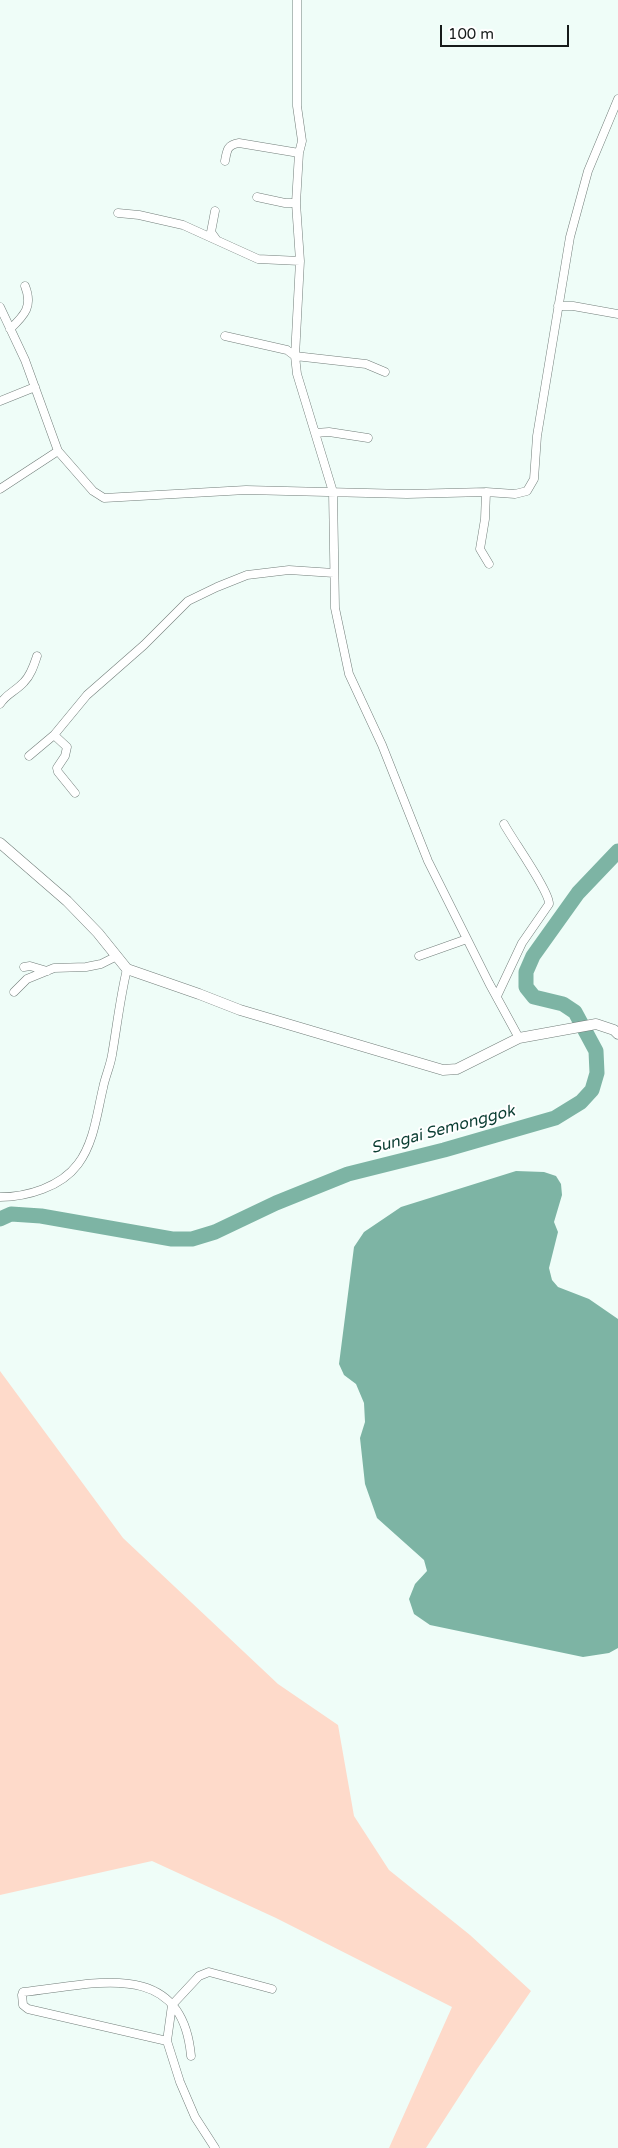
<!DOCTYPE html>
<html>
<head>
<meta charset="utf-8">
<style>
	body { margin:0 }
	#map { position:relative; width:618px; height:2148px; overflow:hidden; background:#effdf8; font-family:"Varela Round",sans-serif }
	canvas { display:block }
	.scale { position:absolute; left:440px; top:25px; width:129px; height:22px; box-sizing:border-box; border:2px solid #161b1a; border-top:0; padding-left:6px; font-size:15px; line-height:18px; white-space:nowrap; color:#161b1a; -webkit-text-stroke:4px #fff; paint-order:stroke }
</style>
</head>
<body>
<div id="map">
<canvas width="618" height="2148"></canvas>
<div class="scale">100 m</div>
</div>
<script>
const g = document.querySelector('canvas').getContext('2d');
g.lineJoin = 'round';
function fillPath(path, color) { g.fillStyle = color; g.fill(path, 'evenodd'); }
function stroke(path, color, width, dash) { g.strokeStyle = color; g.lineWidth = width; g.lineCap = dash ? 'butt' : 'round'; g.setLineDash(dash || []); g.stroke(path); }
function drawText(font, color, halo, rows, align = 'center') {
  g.font = font + ' "Varela Round",sans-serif'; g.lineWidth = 4; g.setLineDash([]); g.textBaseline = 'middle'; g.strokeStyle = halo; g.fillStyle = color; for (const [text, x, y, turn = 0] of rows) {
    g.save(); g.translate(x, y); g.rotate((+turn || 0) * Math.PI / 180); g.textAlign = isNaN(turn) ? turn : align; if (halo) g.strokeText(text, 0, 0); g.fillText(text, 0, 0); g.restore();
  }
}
const green = new Path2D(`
	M0,1371L123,1538L278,1684L338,1725L354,1816L389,1870L470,1935L531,1991L477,2069L426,2148H389L452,2007L276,1918L152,1861L0,1895Z`);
const water = new Path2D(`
	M516,1171L544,1172L556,1176L561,1184L562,1195L554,1222L558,1232L549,1268L552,1280L558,1287L589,1299L618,1319V1648L609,1653L583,1657L430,1625L414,1614L409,1599L415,1584L427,1571L424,1560L377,1518L365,1484L360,1438L365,1422L364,1403L356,1384L344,1375L339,1364L354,1247L364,1232L401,1207Z`);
const river = new Path2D(`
	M0,1219L11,1214L41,1216L172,1239H192L215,1232L276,1203L348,1174L444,1150L555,1118L581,1102L592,1090L597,1073L596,1051L575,1012L563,1004L534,997L526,987V972L533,956L578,893L618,851`);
const minor = new Path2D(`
	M297,0V106L302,141L299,153L296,203L300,261L295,356L297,374L333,492L335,608L349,674L382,745L428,861L489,983L519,1038
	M225,161C227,150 227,145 239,143L299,153
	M257,197L285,203H296
	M215,211L211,232L216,239
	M118,213L139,215L183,225L258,259L300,261
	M558,306H573L618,314
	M0,307L25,360L58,451L93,491L104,498L246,490L407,494L486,492L515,494L527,491L534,479L537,436L570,237L588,171L618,99
	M10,329C25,315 33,306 25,286
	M225,336L287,350L295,356L366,364L385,372
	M0,401L35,387
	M315,433L329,432L368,438
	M0,489L58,451
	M486,492L485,519L480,549L489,564
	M0,704C6,694 16,691 24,682C31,675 34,665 37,656
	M54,735L67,747L65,756L57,768L58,772L75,793
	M29,756L54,735L87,695L144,645L188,601L217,587L247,575L289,570L334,573
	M419,956L467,939
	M24,967L30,966L47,971
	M14,992L27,979L54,968L86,967L101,964L117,956
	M497,996L522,943L549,904C550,892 512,839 504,824
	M0,1197C27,1197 61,1187 78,1164C94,1143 97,1113 103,1088C105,1077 110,1067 112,1055C117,1026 120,998 127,969
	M167,2041L28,2009L23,2005L22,1995L23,1992C92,1985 182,1956 191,2056
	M215,2148L195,2117L180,2082L167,2041L172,2005L199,1976L209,1972L272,1989`);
const secondary = new Path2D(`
	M0,843L67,901L98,933L127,969L199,994L240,1010L443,1070L457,1069L519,1038L596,1024L614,1030L618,1034`);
const waterNames = [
	["Sungai Semonggok",443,1130,-15]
];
fillPath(green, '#fedaca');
fillPath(water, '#7db4a4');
stroke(river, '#7db4a4', 15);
stroke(minor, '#727e7a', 9);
stroke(secondary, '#727e7a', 11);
stroke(minor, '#fff', 8);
stroke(secondary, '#fff', 10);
drawText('italic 16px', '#0a3d32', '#fff', waterNames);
</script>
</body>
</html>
